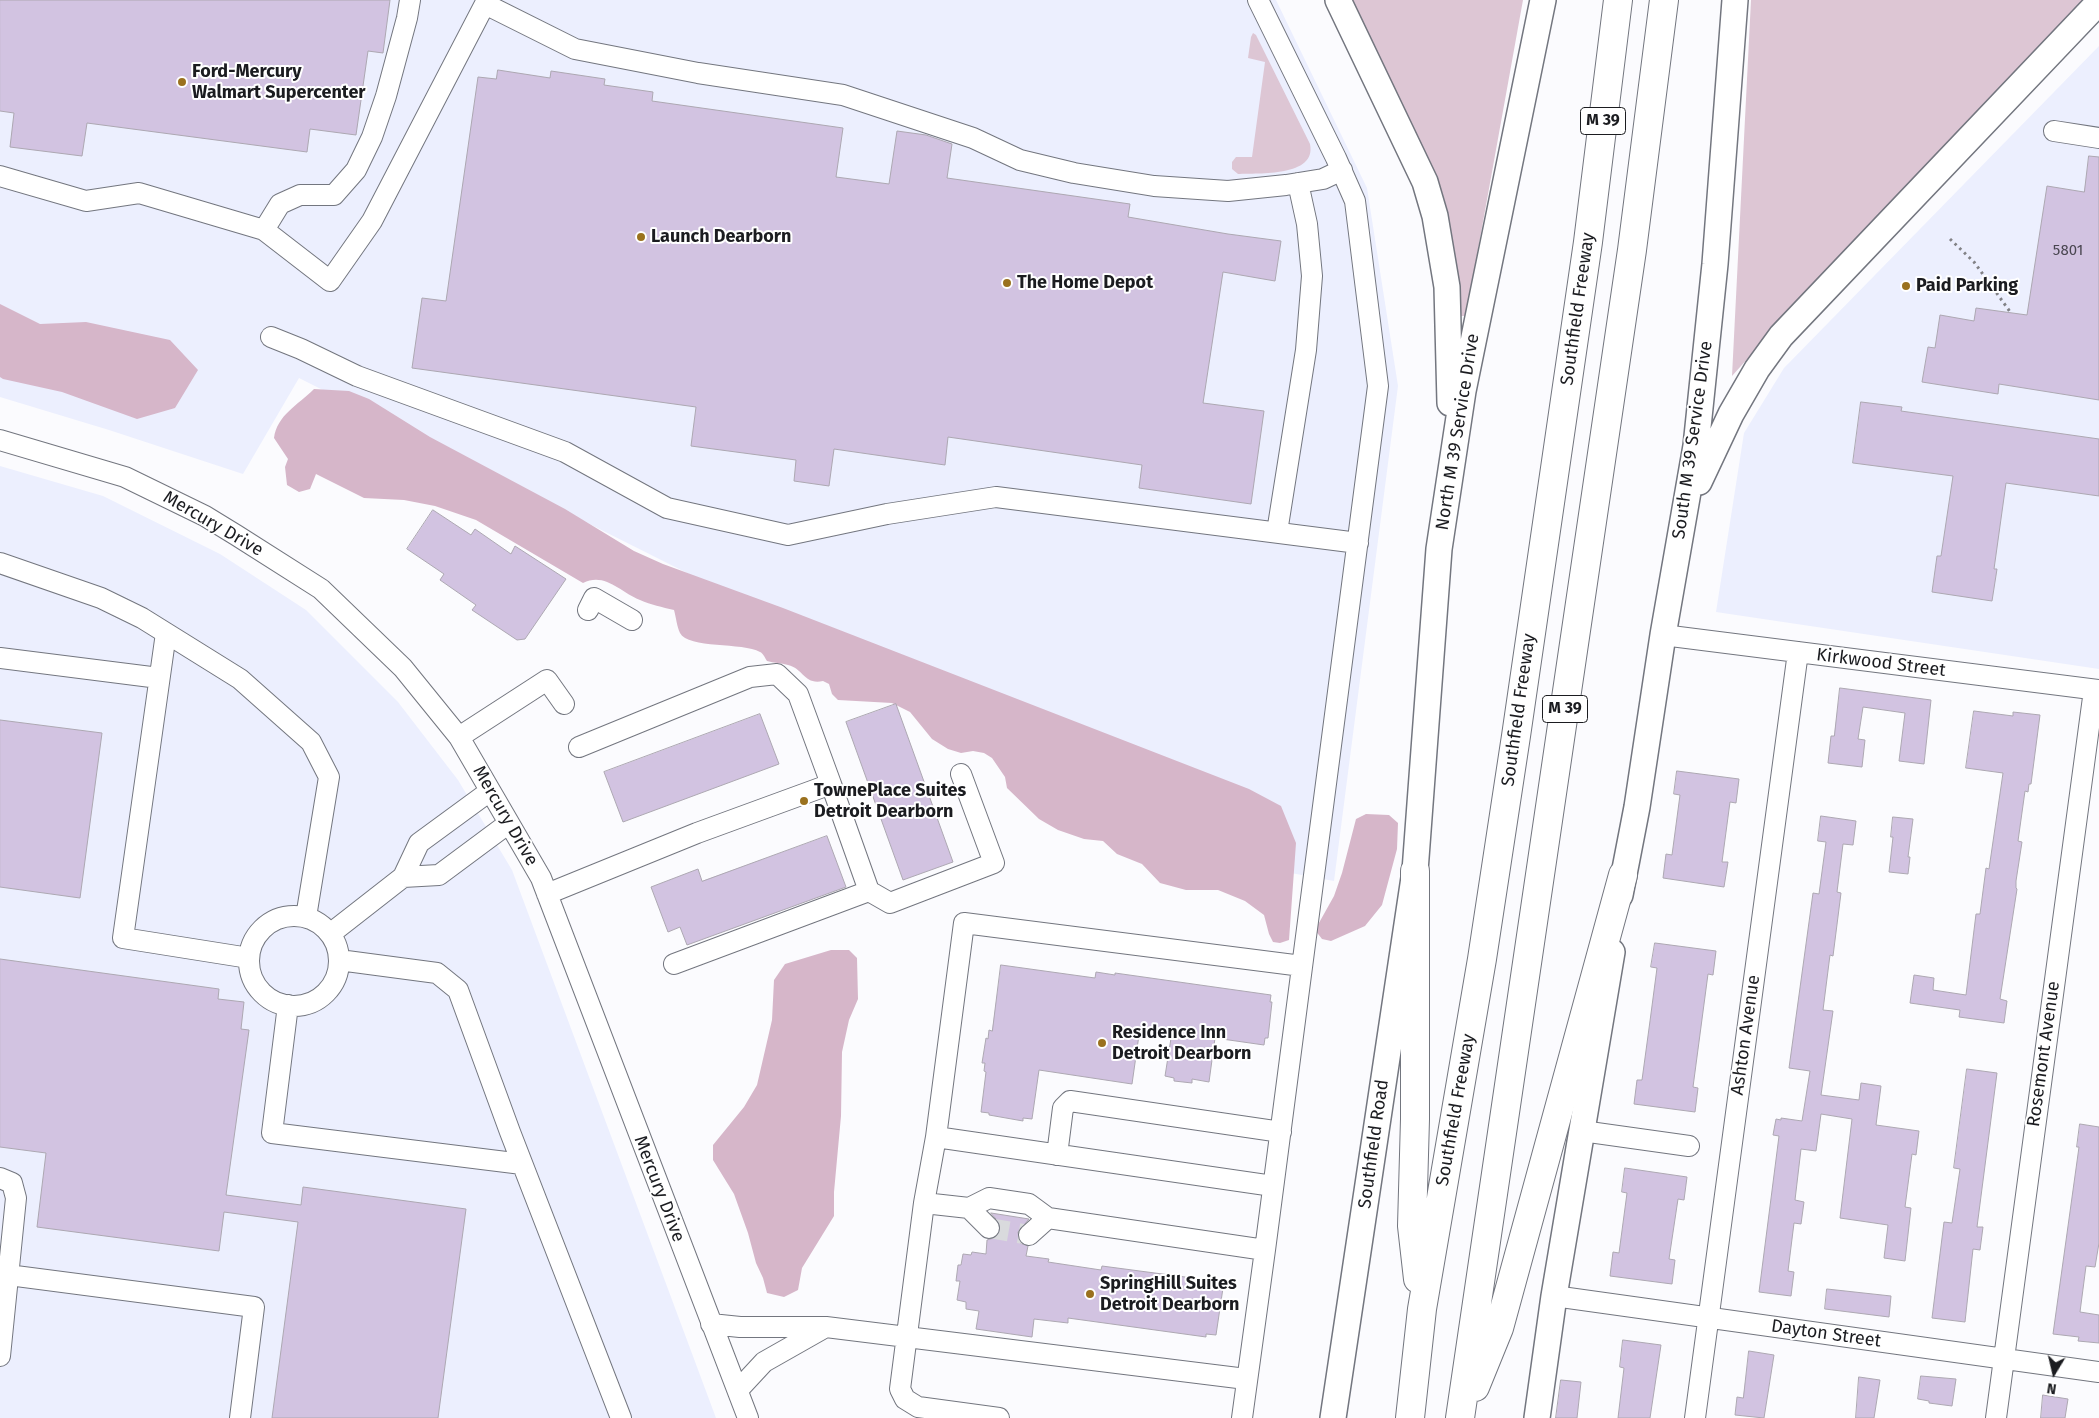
<!DOCTYPE html>
<html>
<head>
<meta charset="utf-8">
<style>
	body { margin:0 }
	#map { position:relative; width:2099px; height:1418px; overflow:hidden; background:#fbfbfe; font-family:"Fira Sans",sans-serif }
	canvas { display:block }
	.north { position:absolute; left:2029px; top:1348px; width:50px; height:50px; -webkit-text-stroke:4px #fff; paint-order:stroke; rotate:189deg; font-size:14px; font-weight:700; line-height:20px; text-align:center; color:#1b1c20 }
	.north::after { content:''; display:block; margin:auto; width:18px; height:22px; background:#1b1c20; clip-path:polygon(50% 0,100% 100%,50% 72%,0 100%) }
</style>
</head>
<body>
<div id="map">
<canvas width="2099" height="1418"></canvas>
<div class="north">N</div>
</div>
<script>
const g = document.querySelector('canvas').getContext('2d');
g.lineJoin = 'round';
function fillPath(path, color) { g.fillStyle = color; g.fill(path, 'evenodd'); }
function stroke(path, color, width, dash) { g.strokeStyle = color; g.lineWidth = width; g.lineCap = dash ? 'butt' : 'round'; g.setLineDash(dash || []); g.stroke(path); }
function drawText(font, color, halo, rows, align = 'center') {
  g.font = font + ' "Fira Sans",sans-serif'; g.lineWidth = 4; g.setLineDash([]); g.textBaseline = 'middle'; g.strokeStyle = halo; g.fillStyle = color; for (const [text, x, y, turn = 0] of rows) {
    g.save(); g.translate(x, y); g.rotate((+turn || 0) * Math.PI / 180); g.textAlign = isNaN(turn) ? turn : align; if (halo) g.strokeText(text, 0, 0); g.fillText(text, 0, 0); g.restore();
  }
}
const built = new Path2D(`
	M0,0H1276L1367,188L1398,386L1334,881L1280,871L299,378L243,474L109,430L0,397Z
	M2099,46V669L1716,612L1744,433L1784,368Z
	M0,466L103,496L220,554L306,610L398,702L458,780L512,870L716,1418H0Z`);
const green = new Path2D(`
	M1344,0H1523L1466,316H1458L1456,292Z
	M1751,0H2085L1852,242L1732,376Z
	M1253,33L1256,35L1310,144C1317,177 1258,173 1238,174L1232,169V162L1236,157H1252L1265,62L1248,58L1251,37Z`);
const forest = new Path2D(`
	M0,304L40,324L86,322L170,340L198,370L175,408L137,419L62,392L3,379L0,377Z
	M314,389L349,391L369,399L430,437L565,509L634,551L663,564L783,608L1249,789L1281,806L1296,843L1289,940L1280,943L1273,942L1269,934L1264,915L1245,901L1218,890H1186L1160,883L1142,864L1117,854L1103,841L1084,839L1058,830L1039,819L1007,788L1005,777L992,758L984,753L973,751L961,753L948,749L932,739L910,712L892,703L838,700L832,694L829,684L823,681C804,685 804,669 788,665C781,663 774,663 767,661C765,658 763,653 760,652C743,642 688,649 680,633C677,627 676,617 674,610C662,607 651,605 640,600C620,592 605,572 583,583L476,520L435,506L404,500L364,498L316,474L310,489L299,492L287,485L285,467L288,459L274,438C277,415 298,405 314,389Z
	M1366,814L1389,815L1398,823L1397,849L1382,905L1365,926L1331,941L1322,939L1315,930L1334,896L1342,873L1356,819Z
	M831,950H849L857,958L858,999L849,1020L842,1052L841,1116L834,1192V1216L802,1268L798,1290L784,1297L767,1293L763,1278L756,1263L748,1233L734,1194L713,1160V1145L744,1107L757,1085L772,1020L774,980L785,964Z`);
const building = new Path2D(`
	M0,0H390L383,53L368,51L356,135L310,129L307,152L87,123L82,156L10,147L14,113L0,111Z
	M498,70L550,78L551,71L605,79L604,85L653,92L652,101L843,128L836,177L889,184L897,131L926,135L952,144L947,178L1130,204L1128,217L1228,234L1281,241L1275,281L1223,272L1203,403L1264,411L1251,504L1139,488L1142,465L948,437L945,465L834,449L829,486L794,481L796,460L691,446L696,407L412,368L422,298L446,301L478,77L496,79Z
	M2089,156L2099,157V400L1999,384L1998,394L1922,382L1928,347L1935,348L1940,315L1974,321L1976,308L2027,315L2047,186L2084,192Z
	M1861,402L1902,407L1901,411L2099,439V496L2006,483L1994,569H1997L1992,601L1932,592L1937,556H1941L1953,476L1853,463Z
	M433,510L471,535L475,529L511,554L515,546L566,579L525,639L517,640L472,610L476,605L440,580L444,574L407,549Z
	M1840,688L1931,700L1924,764L1899,761L1905,713L1863,707L1858,739L1865,740L1862,767L1828,763L1831,736H1834Z
	M896,704L953,862L903,880L846,722Z
	M1974,711L2013,716V712L2040,715L2031,784H2029L2028,792L2025,791L2018,841L2022,842L2016,881V888L2017,889L2000,999L2007,1001L2004,1023L1959,1017L1960,1010L1910,1003L1914,975L1934,978L1933,990L1966,995L1976,914H1980L1986,868L1989,869L2003,773L1966,768Z
	M760,714L779,764L623,822L604,772Z
	M0,720L102,733L80,898L0,887Z
	M1677,771L1739,779L1736,803L1730,802L1722,862H1728L1724,887L1663,878L1666,854L1672,855L1680,795L1674,794Z
	M1821,816L1856,821L1853,845L1843,844L1837,892L1841,893L1833,956L1830,955L1823,1010L1833,1011L1821,1095L1859,1100L1861,1083L1881,1086L1876,1125L1919,1131L1916,1155L1912,1154L1905,1207L1911,1208L1905,1261L1884,1258L1888,1225L1840,1218L1852,1119L1821,1114L1816,1151L1801,1149L1795,1200L1804,1202L1801,1224L1794,1223L1788,1271L1794,1272L1791,1296L1759,1292L1779,1136L1773,1135L1776,1119L1781,1120V1118L1802,1121L1810,1071L1789,1068L1813,893L1819,894L1826,842L1818,841Z
	M1893,817L1913,819L1908,857H1910L1908,874L1889,872L1893,837H1891Z
	M827,836L846,887L687,945L680,927L668,932L651,887L698,869L702,881Z
	M1655,943L1716,951L1713,975L1708,974L1693,1087L1698,1088L1695,1112L1634,1104L1637,1080H1642L1650,1021L1657,968L1651,967Z
	M0,959L219,989L218,999L244,1002L241,1029L249,1030L226,1195L301,1205L303,1187L466,1209L438,1418H272L298,1222L224,1212L219,1251L37,1227L46,1153L0,1147Z
	M1001,965L1095,978L1096,972L1115,975V973L1271,995L1270,1002H1272L1268,1038H1265L1264,1045L1215,1038L1209,1082L1192,1079V1083L1174,1081V1078L1165,1076L1172,1032L1140,1028L1132,1084L1039,1070L1032,1119L1023,1118V1121L989,1115V1113L981,1112L986,1072L984,1071L985,1063H982L986,1038L988,1039L989,1030L992,1031Z
	M1967,1069L1997,1073L1977,1227H1983L1980,1250L1973,1249L1965,1322L1932,1318L1944,1222L1952,1223L1960,1169L1954,1168Z
	M2080,1124L2099,1127V1243L2095,1267L2086,1266L2080,1312L2099,1315V1343L2078,1341L2079,1337L2053,1334L2079,1147H2077Z
	M1625,1168L1687,1177L1684,1200L1678,1199L1669,1259L1675,1260L1672,1284L1610,1276L1613,1252L1619,1253L1627,1193L1622,1192Z
	M991,1213L1029,1219L1018,1232L1020,1243L1028,1246L1026,1256L1049,1259L1048,1262L1101,1270L1102,1266L1200,1279V1283L1223,1288L1216,1335L1206,1334V1337L1068,1318V1323L1034,1319L1032,1337L976,1329L979,1311L966,1309V1302L957,1300L960,1281H956L958,1265H961L963,1254L971,1255L972,1252L986,1254L987,1240L997,1237L1000,1232V1224Z
	M1827,1289L1891,1296L1889,1317L1825,1309Z
	M1623,1340L1661,1345L1650,1418H1618L1624,1368L1620,1367Z
	M1749,1351L1774,1355L1764,1418L1735,1415L1737,1397L1743,1398Z
	M1921,1376L1956,1379L1952,1406L1929,1403V1401L1918,1399Z
	M1859,1377L1880,1380L1874,1418H1856Z
	M1561,1380L1581,1382L1577,1418H1556Z
	M2043,1395L2068,1399L2065,1418H2041Z`);
const minorTunnel = new Path2D(`
	M989,1228L1029,1235`);
const path = new Path2D(`
	M1950,239L1974,262L2011,313`);
const minor = new Path2D(`
	M1258,0L1336,158L1355,201L1378,386L1265,1250
	M485,4L575,49L698,73L843,95L973,138L1020,160L1074,173L1154,186L1228,191L1286,185L1323,179L1342,170
	M2054,131L2099,138
	M0,176L86,201L139,193L264,230L330,281L372,221L487,0
	M264,230L280,204L300,195H334L356,170L372,137L386,96L407,18L410,0
	M271,337L301,349L357,376L565,452L667,508L788,535L887,514L996,497L1358,543
	M0,440L125,477L205,516L236,535L321,589L403,668L459,737L541,878L748,1418
	M1277,532L1306,350L1312,276L1307,224L1298,183
	M0,563L101,598L142,618L240,679L311,742L329,777L306,917
	M588,610L594,598L632,620
	M166,633L123,938L249,958
	M1663,635L2099,690
	M0,658L159,678
	M459,737L547,680L564,704
	M490,791L419,843L403,877L439,875L509,823
	M869,891L890,903L994,863L961,774
	M547,894L697,833L831,784L798,694L777,674L750,677L579,747
	M249 961a45 45 0 1 1 90 0a45 45 0 1 1-90 0Z
	M330,934L403,877
	M339,960L437,973L458,990L510,1132L621,1418
	M674,964L869,891L831,784
	M288,1005L272,1133L522,1164
	M1582,1131L1689,1146
	M1057,1155L1063,1108L1070,1101L1281,1132
	M0,1178L12,1183L16,1198L0,1356
	M1273,1186L936,1137L964,923L1302,966
	M924,1203L936,1137
	M969,1208L989,1228
	M1029,1235L1048,1218
	M0,1274L254,1307L240,1418
	M1554,1296L2099,1372
	M711,1324L740,1327H826L1246,1379
	M738,1390L764,1362L824,1328
	M999,1418L918,1407L905,1399L900,1389L924,1203L969,1208L989,1198L1029,1204L1048,1218L1265,1250L1242,1418
	M1695,1418L1798,652
	M1996,1418L2094,690`);
const major = new Path2D(`
	M1338,0L1425,182L1435,216L1447,287L1450,403
	M1699,482L1731,414L1757,369L1781,336L2099,2
	M1620,895L1637,807L1663,635L1696,446L1715,264L1735,0
	M1333,1418L1415,871L1439,549L1463,391L1543,0
	M1537,1418L1554,1296L1612,952`);
const highway = new Path2D(`
	M1415,871V1119L1412,1226L1418,1279
	M1475,1387L1499,1328L1623,875
	M1410,1418L1422,1309L1482,959L1516,736L1588,242L1618,0
	M1460,1418L1632,250L1664,0`);
const markers = [
	[182,82,5,"#9a711e"],
	[641,237,5,"#9a711e"],
	[1007,283,5,"#9a711e"],
	[1906,286,5,"#9a711e"],
	[804,801,5,"#9a711e"],
	[1102,1043,5,"#9a711e"],
	[1090,1294,5,"#9a711e"]
];
const numberNames = [
	["5801",2068,251]
];
const shields = [
	[1603,121,45],
	[1565,709,45]
];
const shieldNames = [
	["M 39",1603,121],
	["M 39",1565,709]
];
const poiNames = [
	["Ford-Mercury",192,72],
	["Walmart Supercenter",192,93],
	["Launch Dearborn",651,237],
	["The Home Depot",1017,283],
	["Paid Parking",1916,286],
	["TownePlace Suites",814,791],
	["Detroit Dearborn",814,812],
	["Residence Inn",1112,1033],
	["Detroit Dearborn",1112,1054],
	["SpringHill Suites",1100,1284],
	["Detroit Dearborn",1100,1305]
];
const streetNames = [
	["Southfield Freeway",1578,309,-82],
	["North M 39 Service Drive",1458,432,-81],
	["South M 39 Service Drive",1693,440,-82],
	["Mercury Drive",213,524,30],
	["Kirkwood Street",1881,663,7],
	["Southfield Freeway",1519,710,-82],
	["Mercury Drive",505,816,60],
	["Ashton Avenue",1746,1035,-82],
	["Rosemont Avenue",2044,1054,-82],
	["Southfield Freeway",1456,1110,-80],
	["Southfield Road",1374,1144,-82],
	["Mercury Drive",659,1189,69],
	["Dayton Street",1826,1334,8]
];
fillPath(built, '#eceffe');
fillPath(green, '#ddc6d4');
fillPath(forest, '#d6b6c9');
fillPath(building, '#d2c3e1');
stroke(building, '#ada8b2', 1);
stroke(minorTunnel, '#d9dadd', 20, [20, 10]);
stroke(minor, '#73767f', 22);
stroke(major, '#73767f', 28);
stroke(highway, '#73767f', 30);
stroke(path, '#828286', 3, [2.5, 4]);
stroke(minor, '#fff', 20);
stroke(major, '#fff', 25);
stroke(highway, '#fff', 28);
for (const [x, y, r, color] of markers) { const dot = new Path2D(); dot.arc(x, y, r, 0, 2 * Math.PI); g.fillStyle = color; g.fill(dot); stroke(dot, '#fff', 2); }
drawText('15px', '#494650', null, numberNames);
for (const [x, y, w] of shields) { const box = new Path2D(); box.roundRect(x - w / 2, y - 13.5, w, 27, 4); g.fillStyle = '#fff'; g.fill(box); stroke(box, '#1b1c20', 1); }
drawText('bold 16px', '#1b1c20', null, shieldNames);
drawText('bold 18px', '#1b1c20', '#fff', poiNames, 'left');
drawText('18px', '#1b1c20', '#fff', streetNames);
</script>
</body>
</html>
